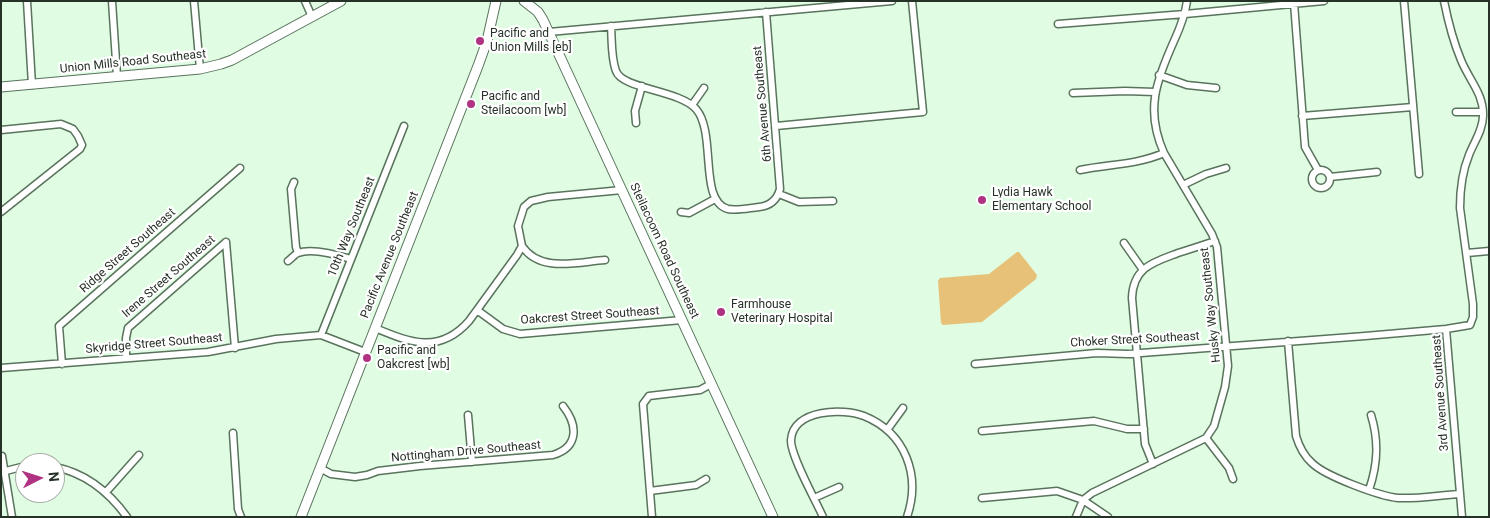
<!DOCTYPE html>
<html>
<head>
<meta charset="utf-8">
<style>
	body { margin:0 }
	#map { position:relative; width:1490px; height:518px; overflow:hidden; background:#e0fce3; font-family:Roboto,sans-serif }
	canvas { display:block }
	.frame { position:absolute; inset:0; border:2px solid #263127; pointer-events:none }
	.north { position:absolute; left:15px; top:453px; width:50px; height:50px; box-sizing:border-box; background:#fff; border:1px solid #a8ada9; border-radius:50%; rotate:85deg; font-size:14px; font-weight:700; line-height:20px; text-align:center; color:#263127 }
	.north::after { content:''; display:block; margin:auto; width:18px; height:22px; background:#b03383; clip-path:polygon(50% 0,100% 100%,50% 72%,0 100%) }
</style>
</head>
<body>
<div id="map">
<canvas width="1490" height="518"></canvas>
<div class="frame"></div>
<div class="north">N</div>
</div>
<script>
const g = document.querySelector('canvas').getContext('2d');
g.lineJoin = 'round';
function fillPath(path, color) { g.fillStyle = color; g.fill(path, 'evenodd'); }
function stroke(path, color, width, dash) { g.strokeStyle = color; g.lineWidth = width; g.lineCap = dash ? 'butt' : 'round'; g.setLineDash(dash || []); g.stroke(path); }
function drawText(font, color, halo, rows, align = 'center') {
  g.font = font + ' Roboto,sans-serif'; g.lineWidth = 4.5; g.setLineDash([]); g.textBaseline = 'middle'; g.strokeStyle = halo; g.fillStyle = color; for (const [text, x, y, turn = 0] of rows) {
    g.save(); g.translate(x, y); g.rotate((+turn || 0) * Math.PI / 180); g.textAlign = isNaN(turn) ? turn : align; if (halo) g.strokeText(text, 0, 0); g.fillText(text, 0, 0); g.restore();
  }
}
const green = new Path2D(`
	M1017,252H1019L1037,275L1036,279L982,322L943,325L941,323L938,281L940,278L989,274Z`);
const street = new Path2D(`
	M27,1L32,85
	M112,1L117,76
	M194,1L200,69
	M305,1L312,17
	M1404,1L1419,174
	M1294,3L1305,147L1318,170
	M1058,24L1185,14L1324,1
	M611,26C612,40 611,58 616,71C622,89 679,90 696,109C717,133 698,201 728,209C737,211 749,208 759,207C770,206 777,200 780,189L766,12
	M549,32L892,1
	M1159,75L1187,85L1216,88
	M1073,93L1125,91L1155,92
	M692,105L704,88
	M1456,112H1483
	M1302,116L1413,107
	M636,123L635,111L642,86
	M776,126L923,112L912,1
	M1,130L61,124L73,129L78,136L82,145L80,149L1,212
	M1312 179a9 9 0 1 1 18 0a9 9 0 1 1-18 0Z
	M1080,170C1109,164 1136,165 1164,153
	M1330,177L1377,172
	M294,182L291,189L296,247L298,253
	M1183,185L1206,174L1226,168
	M779,194L799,202L833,201
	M681,212L689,213L715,199
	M226,242L235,348
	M1124,243L1143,270
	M522,246C540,273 577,262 605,260
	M1467,253L1489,251
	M288,261C291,259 295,254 298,253C311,248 338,255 351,259
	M477,310L503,329L520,334L682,320
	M375,328C409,342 439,355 469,321L517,255L522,246L518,226L524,207L531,201L548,197L622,190
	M1446,329L1462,517
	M321,335L404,126
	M1288,341L1296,436C1299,446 1304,456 1312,463C1325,476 1379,496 1398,498C1418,499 1440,495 1460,494
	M126,358V338L128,328L226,242
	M62,364L59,326L240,168
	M975,364L1097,353L1128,354L1365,336L1446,329L1470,325L1473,317V304L1460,208C1460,190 1462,172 1469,155C1474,142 1483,130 1483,116C1484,94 1469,80 1461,60C1453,41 1448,21 1444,1
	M1,368L208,352L276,339L321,335L365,352
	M468,415L472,462
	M887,430L903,408
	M982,431L1094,421L1127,429H1144
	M233,433L238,509L241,517
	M1206,438L1229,468L1233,479
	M2,456L12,517
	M1153,464L1145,444L1132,298C1133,267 1154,262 1178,253C1191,249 1203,245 1215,241
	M55,467C85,473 109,492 127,517
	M320,468L331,474L355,477L367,475L378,471L420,466L553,455C579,447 578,425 563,406
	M2,472L25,466
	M1369,490C1378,464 1379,441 1371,415
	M650,491L696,485L706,479
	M106,492L139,455
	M814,498L839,487
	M982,498L1057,491L1083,500L1108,517
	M652,517L643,404L649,396L700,390L711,384
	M823,517C816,501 790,455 791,440C793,409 843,408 864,416C906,433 921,476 907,517
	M1076,517L1083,500L1092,493L1206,438L1214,426L1225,387L1228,366L1217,247L1212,234L1164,153C1145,111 1156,81 1174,41C1180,28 1185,16 1187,1`);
const secondary = new Path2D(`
	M524,1L538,12L543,20L773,517
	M1,87L200,69L221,64L232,60L341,1
	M301,517L478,66L487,41L496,1`);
const markers = [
	[480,41,5,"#b03383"],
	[471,104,5,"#b03383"],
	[982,200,5,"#b03383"],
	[721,312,5,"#b03383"],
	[367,358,5,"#b03383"]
];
const poiNames = [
	["Pacific and",490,34],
	["Union Mills [eb]",490,48],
	["Pacific and",481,97],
	["Steilacoom [wb]",481,111],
	["Lydia Hawk",992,193],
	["Elementary School",992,207],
	["Farmhouse",731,305],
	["Veterinary Hospital",731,319],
	["Pacific and",377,351],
	["Oakcrest [wb]",377,365]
];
const streetNames = [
	["Union Mills Road Southeast",133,62,-6],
	["6th Avenue Southeast",763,104,-95],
	["10th Way Southeast",352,227,-68],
	["Ridge Street Southeast",128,251,-41],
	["Steilacoom Road Southeast",664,251,65],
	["Pacific Avenue Southeast",390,255,-68],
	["Irene Street Southeast",169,277,-41],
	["Husky Way Southeast",1211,305,-96],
	["Oakcrest Street Southeast",590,316,-4],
	["Choker Street Southeast",1135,340,-3],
	["Skyridge Street Southeast",154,344,-5],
	["3rd Avenue Southeast",1441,393,-94],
	["Nottingham Drive Southeast",466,452,-5]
];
fillPath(green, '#e6c177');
stroke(street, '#59735d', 9);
stroke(secondary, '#59735d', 11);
stroke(street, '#fff', 6);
stroke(secondary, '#fff', 9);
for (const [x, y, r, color] of markers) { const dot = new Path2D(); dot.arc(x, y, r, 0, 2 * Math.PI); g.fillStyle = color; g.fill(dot); stroke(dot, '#fff', 2); }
drawText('12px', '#263127', '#fff', poiNames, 'left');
drawText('12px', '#263127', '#fff', streetNames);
</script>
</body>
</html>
